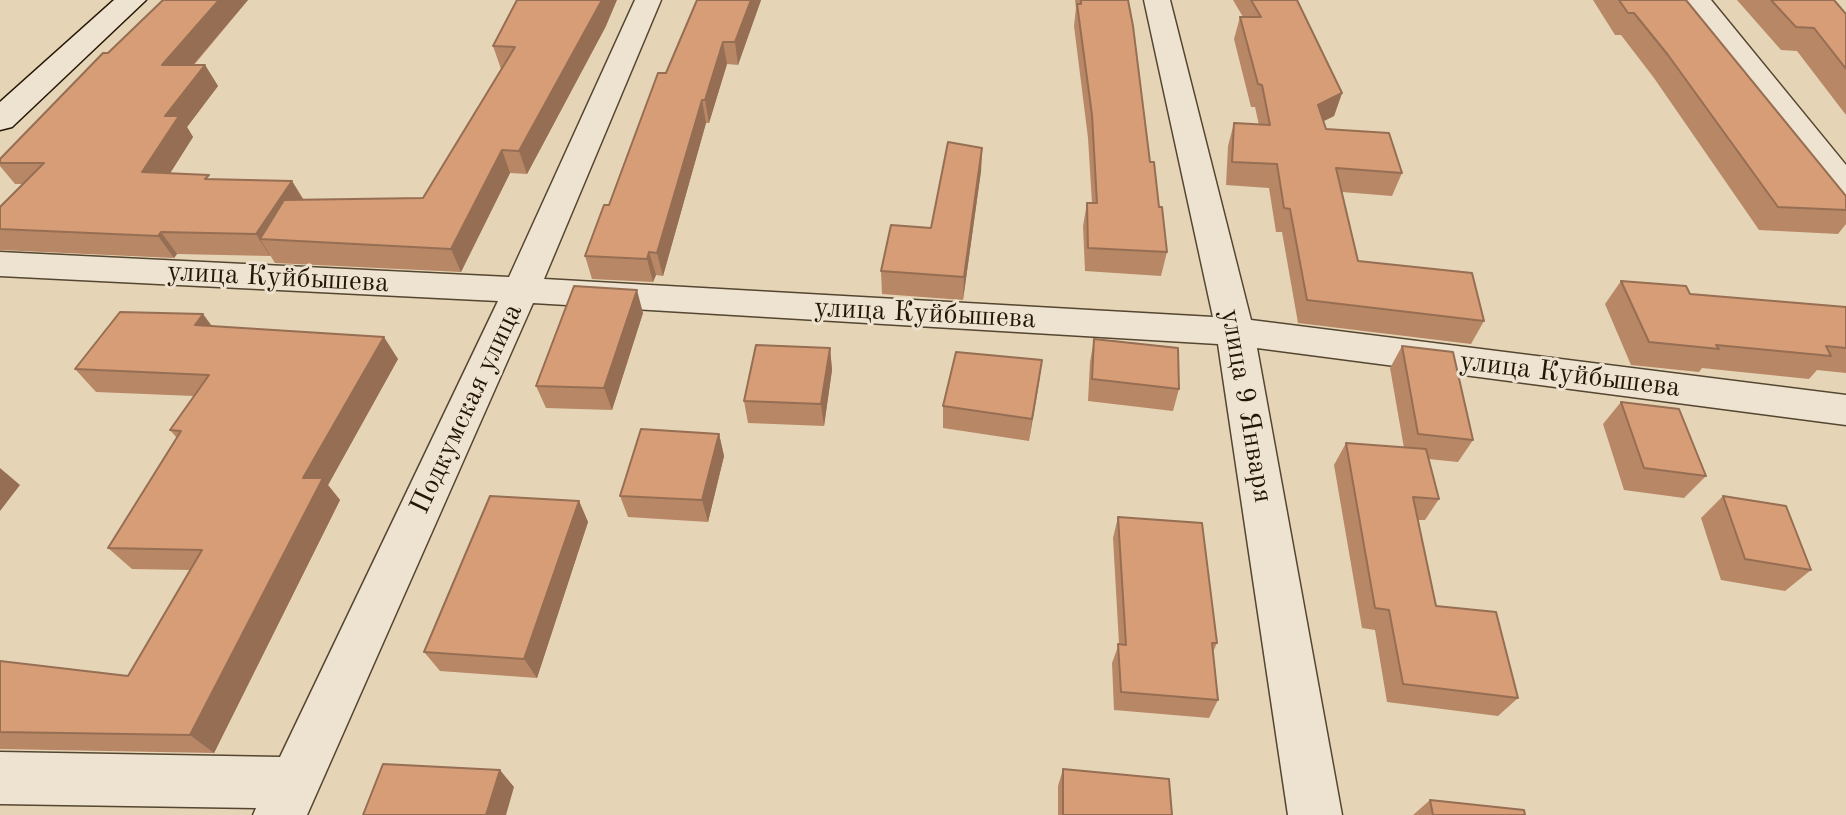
<!DOCTYPE html>
<html>
<head>
<meta charset="utf-8">
<style>
	body { margin:0 }
	canvas { display:block; background:#e5d4b6 }
</style>
</head>
<body>
<canvas width="1846" height="815"></canvas>
<script>
const g = document.querySelector('canvas').getContext('2d');
g.lineJoin = 'round';
function stroke(path, color, width, dash) { g.strokeStyle = color; g.lineWidth = width; g.lineCap = dash ? 'butt' : 'round'; g.setLineDash(dash || []); g.stroke(path); }
function fillPath(path, color) { g.fillStyle = color; g.fill(path, 'evenodd'); }
function drawText(font, color, halo, rows, align = 'center') {
  g.font = font + ' "Old Standard TT",serif'; g.lineWidth = 6; g.setLineDash([]); g.textBaseline = 'middle'; g.strokeStyle = halo; g.fillStyle = color; for (const [text, x, y, turn = 0] of rows) {
    g.save(); g.translate(x, y); g.rotate((+turn || 0) * Math.PI / 180); g.textAlign = isNaN(turn) ? turn : align; if (halo) g.strokeText(text, 0, 0); g.fillText(text, 0, 0); g.restore();
  }
}
const street = new Path2D(`
	M635,0H661L544,279L1213,317L1144,0H1170L1251,320L1846,395V425L1257,348L1342,815H1288L1218,344L533,303L307,815H253L256,808L0,804V752L280,757L498,301L0,276V252L509,277Z
	M1684,0H1711L1846,165V196L1834,193Z`);
const secondary = new Path2D(`
	M114,0H146L12,127L0,130V102Z`);
const wall = new Path2D(`
	M163,0H248L194,65H205L218,86L187,127L193,137L170,173L212,180L292,181L304,200L423,198L501,69L493,46L606,26L527,174L510,173L461,272L275,263L270,255V256L177,254L174,258L0,250V207L23,184H15L0,166V159Z
	M697,0H761L738,65L727,64L709,123H706L663,276L656,275L653,282L592,279L585,256L609,205Z
	M1075,0H1128L1150,162L1159,207L1167,252L1161,276L1085,271L1083,226L1087,203H1092L1088,138L1074,26L1076,8Z
	M1233,0H1297L1342,93L1334,116L1323,121L1326,129L1402,173L1392,196L1342,192L1358,261L1484,321L1471,344L1298,323L1282,232H1276L1269,188L1226,185L1228,146L1234,123L1259,125L1255,107H1251L1234,39L1240,17H1243Z
	M1593,0H1686L1846,196V224L1838,234L1759,230L1654,78L1621,35H1615Z
	M1737,0H1834L1846,14V115L1797,51L1781,50Z
	M982,148L981,171L963,300L882,294L881,271L931,228Z
	M1621,281L1690,294L1846,307V373L1817,370L1809,379L1702,368L1699,372L1631,365L1605,304Z
	M643,313L612,410L546,408L536,386Z
	M211,326L398,359L328,485L340,500L214,753L0,749V661L128,676L191,570L132,569L108,548L177,438L170,430L194,396L96,392L75,369Z
	M1094,339L1179,389L1173,411L1088,401L1090,362Z
	M1402,346L1473,440L1458,462L1428,459L1439,499L1425,520H1418L1436,606L1518,698L1498,716L1387,702L1375,630L1362,628L1334,465L1346,443L1404,448L1390,368Z
	M830,348L832,370L824,426L748,423L744,401Z
	M1042,360L1029,441L943,428V406Z
	M1621,402L1706,476L1684,498L1624,490L1603,424Z
	M719,434L724,456L708,522L628,517L620,496Z
	M1723,496L1811,570L1785,591L1721,580L1701,518Z
	M579,501L588,522L537,678L440,671L424,652Z
	M1118,517L1217,643L1213,652L1218,700L1209,718L1114,710L1112,663L1119,644L1113,538Z
	M1063,769L1172,815H1058V786Z
	M1430,800L1525,815H1413Z`);
const shadedWall = new Path2D(`
	M219,0H248L175,86L162,65Z
	M602,0H617L606,26L527,174L519,151Z
	M751,0H761L738,65L735,42Z
	M723,42L727,64L709,123L705,100Z
	M205,65L218,86L187,127L193,137L157,194L142,172L165,116Z
	M1342,93L1334,116L1310,128L1318,105Z
	M702,100L706,123L663,276L657,253Z
	M982,148L981,171L963,300L964,277Z
	M502,150L510,173L461,272L451,249Z
	M292,181L305,203L260,239L270,255V256L256,234Z
	M161,232L177,254L174,258L158,236Z
	M649,252L656,275L653,282L647,259Z
	M637,290L643,313L612,410L604,388Z
	M203,314L220,337L195,325Z
	M384,337L398,359L328,485L340,500L214,753L190,735L303,478Z
	M830,348L832,370L824,426L821,404Z
	M1042,360L1039,383L1029,441L1032,419Z
	M719,434L724,456L708,522L702,500Z
	M0,468L20,485L0,511Z
	M579,501L588,522L537,678L524,659Z
	M500,770L514,787L506,815H486Z`);
const building = new Path2D(`
	M163,0H219L162,65H205L165,116H179L142,172L209,175L205,179L292,181L256,234L161,232L158,236L0,229V207L44,163H0V159L103,53H108Z
	M517,0H602L519,151L502,150L451,249L260,239L284,200L423,198L515,47L493,46Z
	M697,0H751L735,42H723L705,100H702L657,253L649,252L647,259L585,256L604,205H609L658,73H666Z
	M1081,0H1128L1133,26L1150,162H1154L1159,207H1162L1167,252L1088,248L1087,203H1097L1092,115L1077,4H1081Z
	M1251,0H1297L1342,93L1318,105L1326,129L1389,133L1402,173L1336,168L1358,261L1472,273L1484,321L1307,300L1290,209L1284,208L1277,164L1232,162L1234,123L1270,125L1262,85L1258,84L1240,17H1261Z
	M1619,0H1686L1846,196V210L1778,207L1668,55L1634,13H1628Z
	M1771,0H1834L1846,14V69L1814,28L1796,27Z
	M948,142L982,148L964,277L881,271L891,225L931,228Z
	M1621,281L1686,286L1690,294L1846,307V348L1826,346L1831,356L1716,345L1719,349L1649,342Z
	M574,286L637,290L604,388L536,386Z
	M120,312L203,314L195,325L384,337L303,478H323L190,735L0,732V661L128,676L202,550L108,548L181,431L170,430L209,375L75,369Z
	M1094,339L1178,348L1179,389L1092,379Z
	M756,345L830,348L821,404L744,401Z
	M1402,346L1453,352L1473,440L1418,434Z
	M956,352L1042,360L1032,419L943,406Z
	M1621,402L1679,409L1706,476L1644,468Z
	M641,429L719,434L702,500L620,496Z
	M1346,443L1426,449L1439,499L1413,497L1436,606L1496,612L1518,698L1403,684L1389,610L1375,608Z
	M490,496L579,501L524,659L424,652Z
	M1723,496L1786,506L1811,570L1745,559Z
	M1118,517L1202,523L1217,643H1212L1218,700L1121,692L1118,644L1126,645Z
	M383,764L500,770L486,815H363Z
	M1063,769L1169,779L1172,815H1063Z
	M1430,800L1524,810L1525,815H1433Z`);
const streetNames = [
	["улица Куйбышева",278,278,3],
	["улица Куйбышева",925,314,3],
	["улица Куйбышева",1570,375,7],
	["улица 9 Января",1246,406,80],
	["Подкумская улица",467,409,-65]
];
stroke(street, '#544630', 3);
stroke(secondary, '#241604', 3);
fillPath(street, '#eee3d0');
fillPath(secondary, '#eee3d0');
fillPath(wall, '#b88766');
fillPath(shadedWall, '#966e53');
fillPath(building, '#d69d77');
stroke(building, '#966e53', 2);
drawText('28px', '#241604', '#eee3d0', streetNames);
</script>
</body>
</html>
